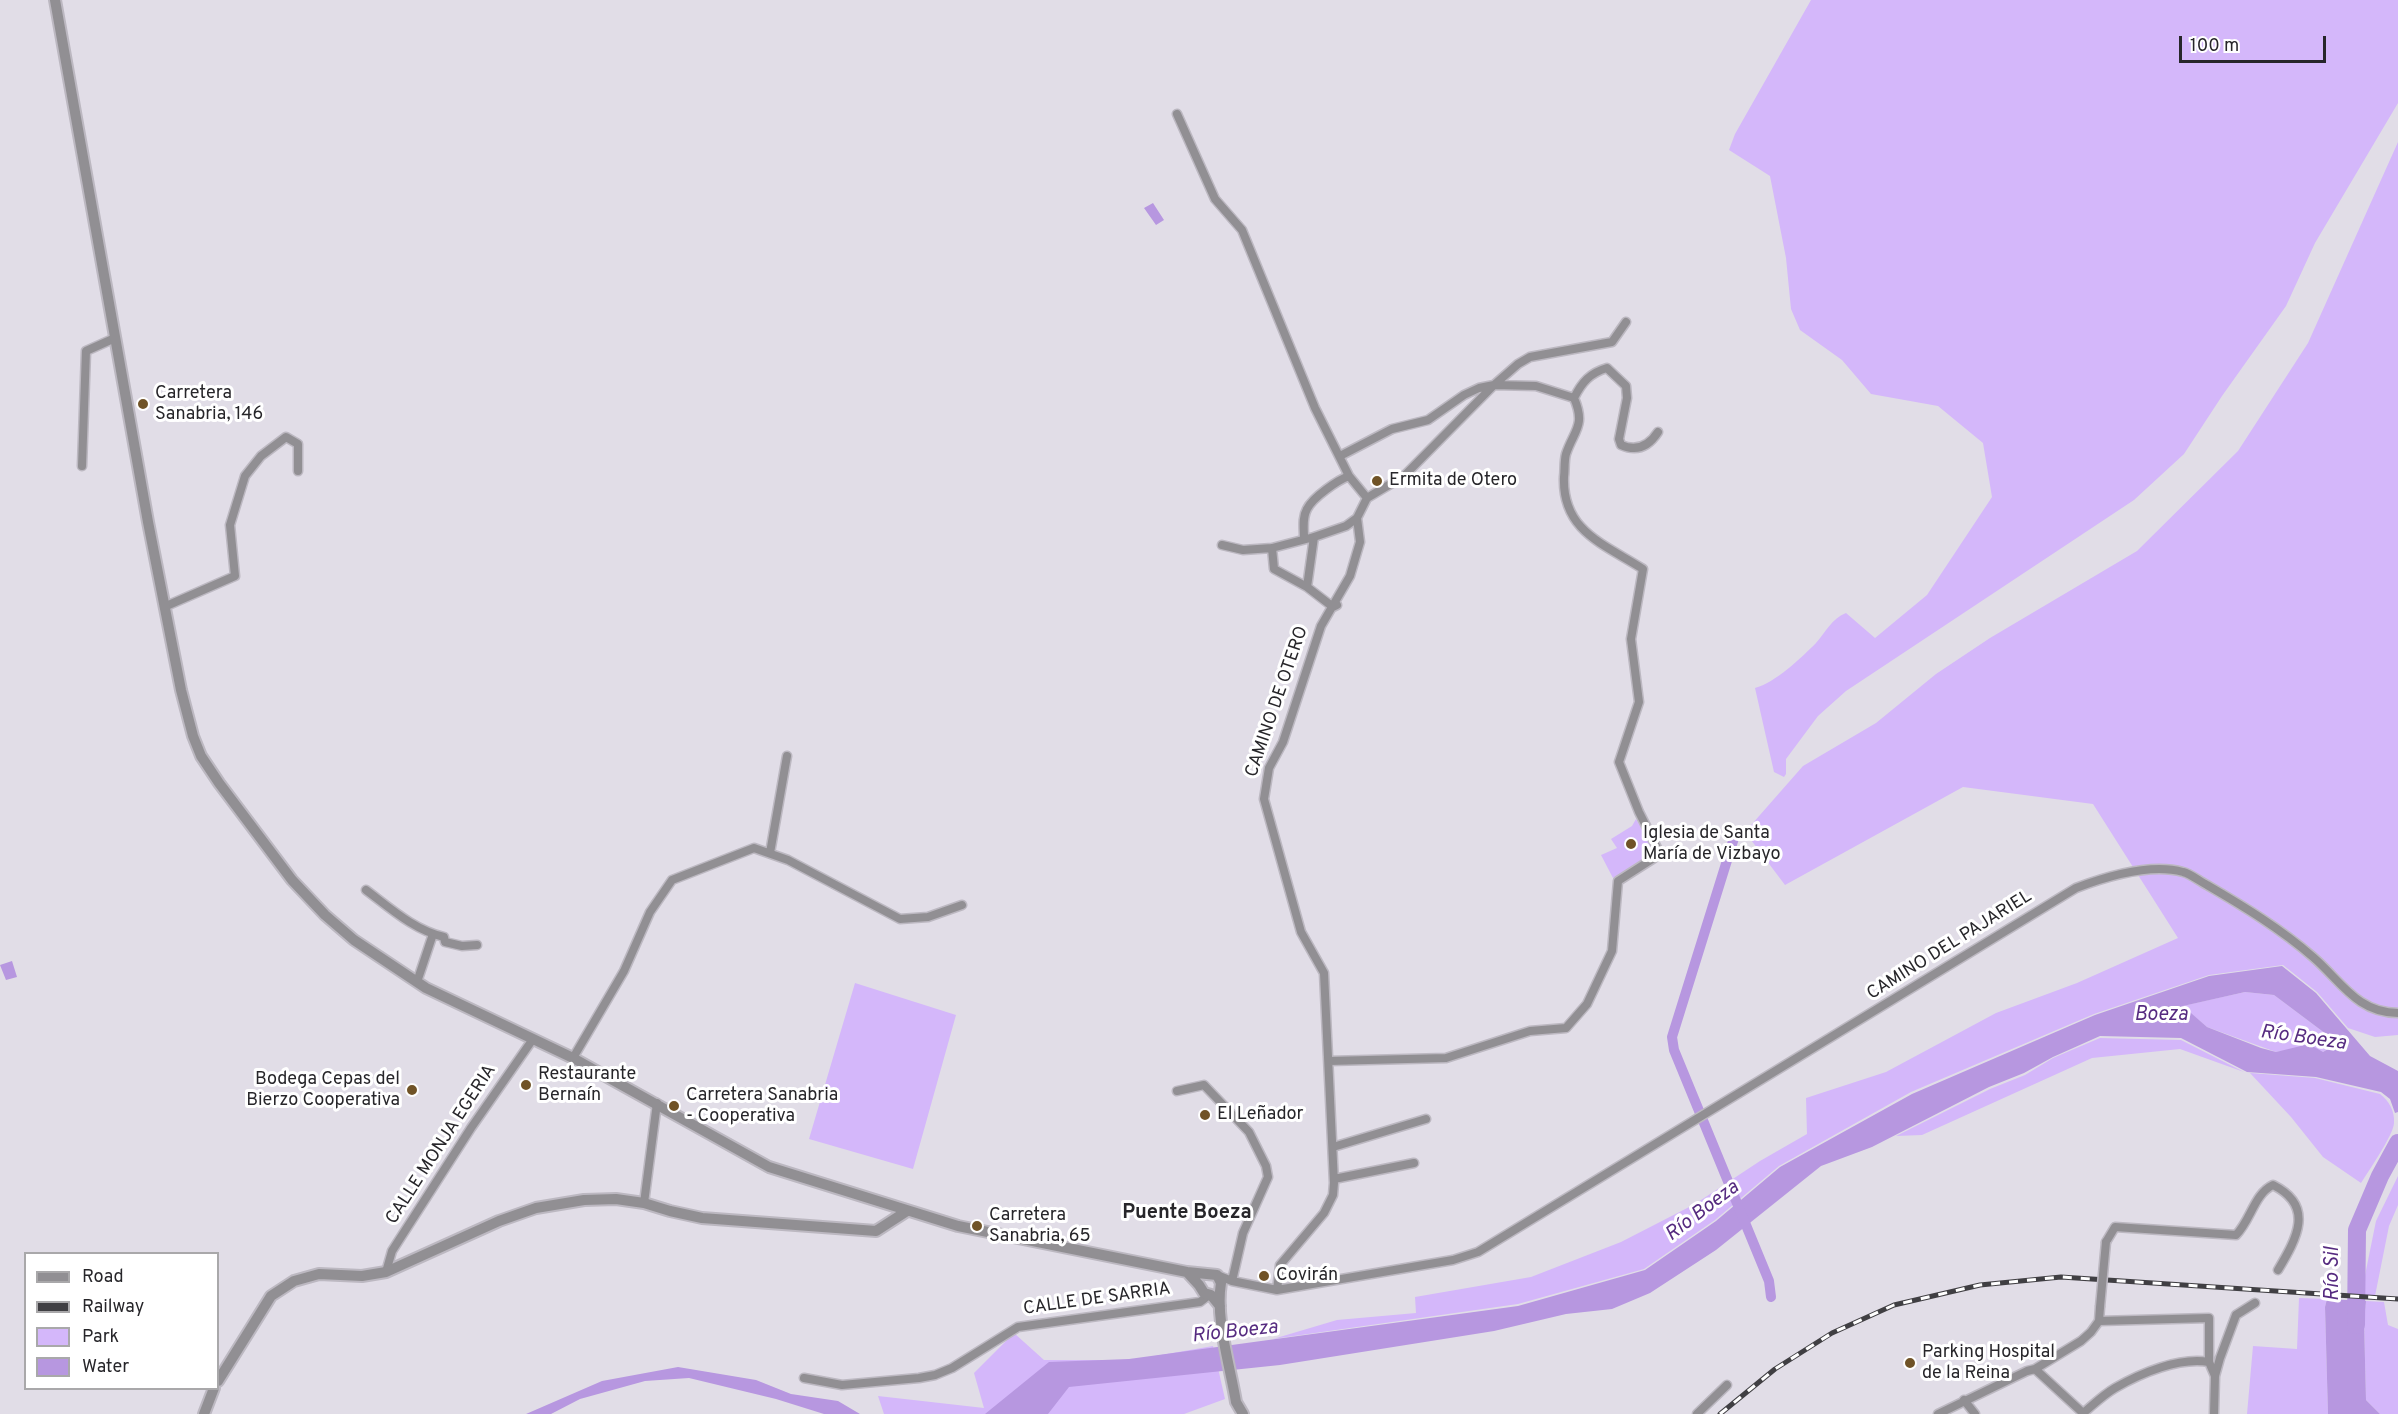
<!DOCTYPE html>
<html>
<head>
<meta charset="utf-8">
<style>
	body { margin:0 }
	#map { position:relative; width:2398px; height:1414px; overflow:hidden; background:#e1dde7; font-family:Overpass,sans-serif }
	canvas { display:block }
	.legend { position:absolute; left:24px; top:1252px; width:195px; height:138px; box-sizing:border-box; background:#fff; border:2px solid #a9a8aa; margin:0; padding:8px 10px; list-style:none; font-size:18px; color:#27262a }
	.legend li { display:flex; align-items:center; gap:12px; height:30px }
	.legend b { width:30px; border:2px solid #a9a8aa }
	.scale { position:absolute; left:2179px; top:36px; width:147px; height:27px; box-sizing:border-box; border:3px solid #27262a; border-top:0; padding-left:8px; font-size:18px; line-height:21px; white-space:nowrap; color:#27262a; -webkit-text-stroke:4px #fff; paint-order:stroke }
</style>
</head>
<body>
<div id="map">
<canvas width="2398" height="1414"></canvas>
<ul class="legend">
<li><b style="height:8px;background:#918f93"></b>Road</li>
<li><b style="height:8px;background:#403f43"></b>Railway</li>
<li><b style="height:16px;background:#d4b7fa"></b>Park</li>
<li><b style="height:16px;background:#b797e0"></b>Water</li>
</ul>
<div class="scale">100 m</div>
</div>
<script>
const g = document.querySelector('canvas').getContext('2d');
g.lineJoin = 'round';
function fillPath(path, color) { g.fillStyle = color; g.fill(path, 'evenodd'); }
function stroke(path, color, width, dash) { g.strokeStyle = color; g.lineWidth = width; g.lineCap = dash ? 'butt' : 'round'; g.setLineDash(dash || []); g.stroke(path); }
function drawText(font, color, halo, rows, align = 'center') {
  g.font = font + ' Overpass,sans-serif'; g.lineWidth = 6; g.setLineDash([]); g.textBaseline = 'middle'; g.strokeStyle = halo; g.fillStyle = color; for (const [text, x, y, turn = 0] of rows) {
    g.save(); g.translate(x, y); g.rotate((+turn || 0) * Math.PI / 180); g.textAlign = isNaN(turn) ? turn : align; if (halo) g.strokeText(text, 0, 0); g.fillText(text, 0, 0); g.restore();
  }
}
const green = new Path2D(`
	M1811,0H2398V103L2315,243L2286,306L2222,396L2184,454L2134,500L1846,691L1818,716L1786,759V774L1784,777L1774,772L1755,688C1775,683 1801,658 1816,643C1826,632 1831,619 1846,613L1875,638L1927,595L1992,497L1983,443L1938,406L1871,394L1842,360L1800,330L1791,309L1786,258L1770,176L1729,150L1735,134Z
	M2398,142V1035L2375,1037L2348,1028L2317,992L2283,965L2209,975L2094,1014L1911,1092L1779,1166L1715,1220L1644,1269L1518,1304L1273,1339L1337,1320L1416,1313L1415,1297L1531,1277L1621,1242L1695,1204L1760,1161L1807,1134L1806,1098L1886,1072L1996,1013L2077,983L2178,938L2093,804L1963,787L1785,885L1745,832L1803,766L1876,723L1936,674L1990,638L2137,551L2238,451L2308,343Z
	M1636,819L1655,849L1636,865L1613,878L1601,855L1617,848L1611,839L1632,826Z
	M855,983L956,1015L913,1169L809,1139Z
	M2245,992L2274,995L2338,1043L2323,1052L2290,1050L2276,1052L2207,1027L2182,1006Z
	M2100,1038L2181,1040L2244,1072L2180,1049L2092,1058L1922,1135L1896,1136L1990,1089L2025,1075L2053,1058Z
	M2250,1073L2315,1078L2380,1094C2389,1101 2395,1111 2394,1123C2394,1134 2368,1172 2361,1183L2323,1157L2291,1117Z
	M2398,1176V1205L2389,1226L2375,1296L2361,1295L2376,1221Z
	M2299,1298L2327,1299L2325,1307L2328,1414H2247L2253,1346L2297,1349Z
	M2366,1301L2384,1302L2388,1325L2398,1329V1414H2380L2366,1400L2364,1320Z
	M1014,1333L1044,1360H1132L1213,1346L1225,1399L1184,1414H884L878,1396L984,1408L974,1373Z`);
const water = new Path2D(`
	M1153,203L1164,220L1156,225L1144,208Z
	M12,961L17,977L6,980L0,965Z
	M2282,966L2316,993L2370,1056L2398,1071V1112L2395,1113L2390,1099L2381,1092L2316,1077L2247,1072L2181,1038L2100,1036L2053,1057L2024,1073L1989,1087L1872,1147L1821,1166L1716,1250L1650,1293L1612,1309L1566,1314L1494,1331L1280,1365L1069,1387L1048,1414H985L1049,1362L1129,1359L1518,1306L1645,1270L1716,1221L1780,1167L1912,1094L2095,1015L2209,976ZM2245,992L2274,995L2338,1043L2323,1052L2309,1044L2276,1052L2261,1048L2207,1027L2183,1006Z
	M2327,1299L2366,1301L2364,1320L2366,1400L2380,1414H2328L2325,1307Z
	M678,1367L756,1380L791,1394L838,1401L860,1414H824L776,1399L689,1378L645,1381L580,1399L551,1414H526L602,1381Z`);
const canal = new Path2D(`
	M1734,838L1672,1037L1674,1050L1769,1281L1771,1297`);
const river = new Path2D(`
	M2356,1325L2357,1230L2380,1176L2398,1143`);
const minor = new Path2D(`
	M1177,114L1215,199L1242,230L1315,408L1349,476L1367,498L1357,518L1346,526L1314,537L1272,548L1243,550L1222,545
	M1574,398C1582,382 1590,373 1607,368L1626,386L1627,398L1619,439L1621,445C1637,452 1649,446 1658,432
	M82,466L86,351L115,338
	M1367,498L1404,476L1494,385L1518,364L1530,357L1612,342L1626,322
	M1304,538C1304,528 1302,518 1307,509C1313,497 1338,480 1349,476
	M1272,548L1274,569L1307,587L1333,607L1337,605
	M1307,587L1314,537
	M164,607L235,576L230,525L245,476L261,456L286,437L298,444V471
	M770,853L787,756
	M366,890C390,908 414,930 444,937L445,942L462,946L477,945
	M417,982L433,934
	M573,1058L624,971L650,912L672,880L754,848L788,860L900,919L928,917L962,905
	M1329,1061L1446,1058L1530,1031L1566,1028L1587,1004L1612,951L1618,881L1654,858L1658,850L1639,812L1619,762L1639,702L1631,639L1643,569C1604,544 1562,531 1564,477C1565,470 1564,461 1566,454C1574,430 1586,426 1574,398L1536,386L1494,385L1479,388L1464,395L1428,420L1392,429L1340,456
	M1177,1091L1204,1085L1249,1132L1266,1166L1268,1177L1243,1233L1232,1281
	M1333,1147L1426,1119
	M1334,1179L1414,1163
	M644,1203L657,1103
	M2106,1242L2115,1227L2236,1235C2251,1220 2254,1194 2273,1185C2315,1206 2297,1238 2278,1270
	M386,1272L392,1251L471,1128L533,1039
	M1217,1275L1232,1281L1277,1290L1453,1260L1478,1252L2076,888C2105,877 2151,863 2183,872C2191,874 2199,881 2207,885C2243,906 2281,929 2313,957C2341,981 2357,1013 2398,1013
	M1277,1290L1280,1265L1324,1213L1333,1195L1334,1183L1324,973L1301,932L1264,799L1269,768L1283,742L1321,626L1350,576L1360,542L1357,518
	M2099,1321L2209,1318V1362
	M2035,1369L2084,1414
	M804,1378L842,1385L919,1378L935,1375L952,1368L1018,1327L1200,1302L1209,1295
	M1964,1400L1975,1414
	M1697,1414L1727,1385
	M1938,1414L2027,1371L2035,1369L2081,1341L2091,1332L2099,1321L2100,1307
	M2082,1414C2093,1405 2103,1395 2115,1388C2141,1373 2179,1357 2209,1362L2215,1376
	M2214,1414L2215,1376L2220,1358L2236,1315L2255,1303`);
const tertiary = new Path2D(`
	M55,0L148,522L181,690L193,736L201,756L219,783L292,880L325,915L354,940L426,988L573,1058L769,1167L958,1226L1187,1272L1217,1275L1221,1283C1215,1318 1230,1366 1236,1402L1243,1414
	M1187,1272L1199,1285L1204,1293L1211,1295L1220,1306
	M218,1381L271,1296L294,1281L319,1274L362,1276L386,1272L499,1221L536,1208L584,1200L616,1199L644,1203L670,1211L702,1218L876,1231L907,1211
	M204,1414L214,1388`);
const rail = new Path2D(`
	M1720,1414L1775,1369L1832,1333L1894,1305L1980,1285L2061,1277L2398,1299`);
const minorBridge = new Path2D(`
	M2100,1307L2106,1242`);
const markers = [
	[143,404,6,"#705327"],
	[1377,481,6,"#705327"],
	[1631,844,6,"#705327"],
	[526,1085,6,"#705327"],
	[412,1090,6,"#705327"],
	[674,1106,6,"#705327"],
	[1205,1115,6,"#705327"],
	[977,1226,6,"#705327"],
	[1264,1276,6,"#705327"],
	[1910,1363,6,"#705327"]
];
const poiNames = [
	["Carretera",155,394],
	["Sanabria, 146",155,415],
	["Ermita de Otero",1389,481],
	["Iglesia de Santa",1643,834],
	["María de Vizbayo",1643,855],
	["Restaurante",538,1075],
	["Bernaín",538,1096],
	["Bodega Cepas del",400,1080,"right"],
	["Bierzo Cooperativa",400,1101,"right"],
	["Carretera Sanabria",686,1096],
	["- Cooperativa",686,1117],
	["El Leñador",1217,1115],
	["Carretera",989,1216],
	["Sanabria, 65",989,1237],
	["Covirán",1276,1276],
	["Parking Hospital",1922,1353],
	["de la Reina",1922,1374]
];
const streetNames = [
	["CAMINO DE OTERO",1278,702,-71],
	["CAMINO DEL PAJARIEL",1950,946,-32],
	["CALLE MONJA EGERIA",442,1145,-57],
	["CALLE DE SARRIA",1097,1300,-8]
];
const waterNames = [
	["Boeza",2161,1016],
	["Río Boeza",2303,1039,8],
	["Río Boeza",1703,1212,-37],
	["Río Sil",2334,1274,-90],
	["Río Boeza",1235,1333,-6]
];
const neighbourhoodNames = [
	["Puente Boeza",1187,1214]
];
fillPath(green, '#d4b7fa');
fillPath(water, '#b797e0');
stroke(canal, '#b797e0', 10);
stroke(river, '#b797e0', 18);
stroke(minor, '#bcb8c1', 11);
stroke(tertiary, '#bcb8c1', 14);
stroke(minor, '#918f93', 8);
stroke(tertiary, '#918f93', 10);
stroke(rail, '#403f43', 5);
stroke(rail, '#fff', 3, [9]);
stroke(minorBridge, '#bcb8c1', 11, []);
stroke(minorBridge, '#918f93', 8);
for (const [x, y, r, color] of markers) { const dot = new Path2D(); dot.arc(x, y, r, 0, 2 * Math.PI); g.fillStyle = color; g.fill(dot); stroke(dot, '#fff', 2); }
drawText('18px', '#27262a', '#fff', poiNames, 'left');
drawText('18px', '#27262a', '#fff', streetNames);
drawText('italic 20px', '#562b80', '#fff', waterNames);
drawText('bold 20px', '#27262a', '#fff', neighbourhoodNames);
</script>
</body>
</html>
